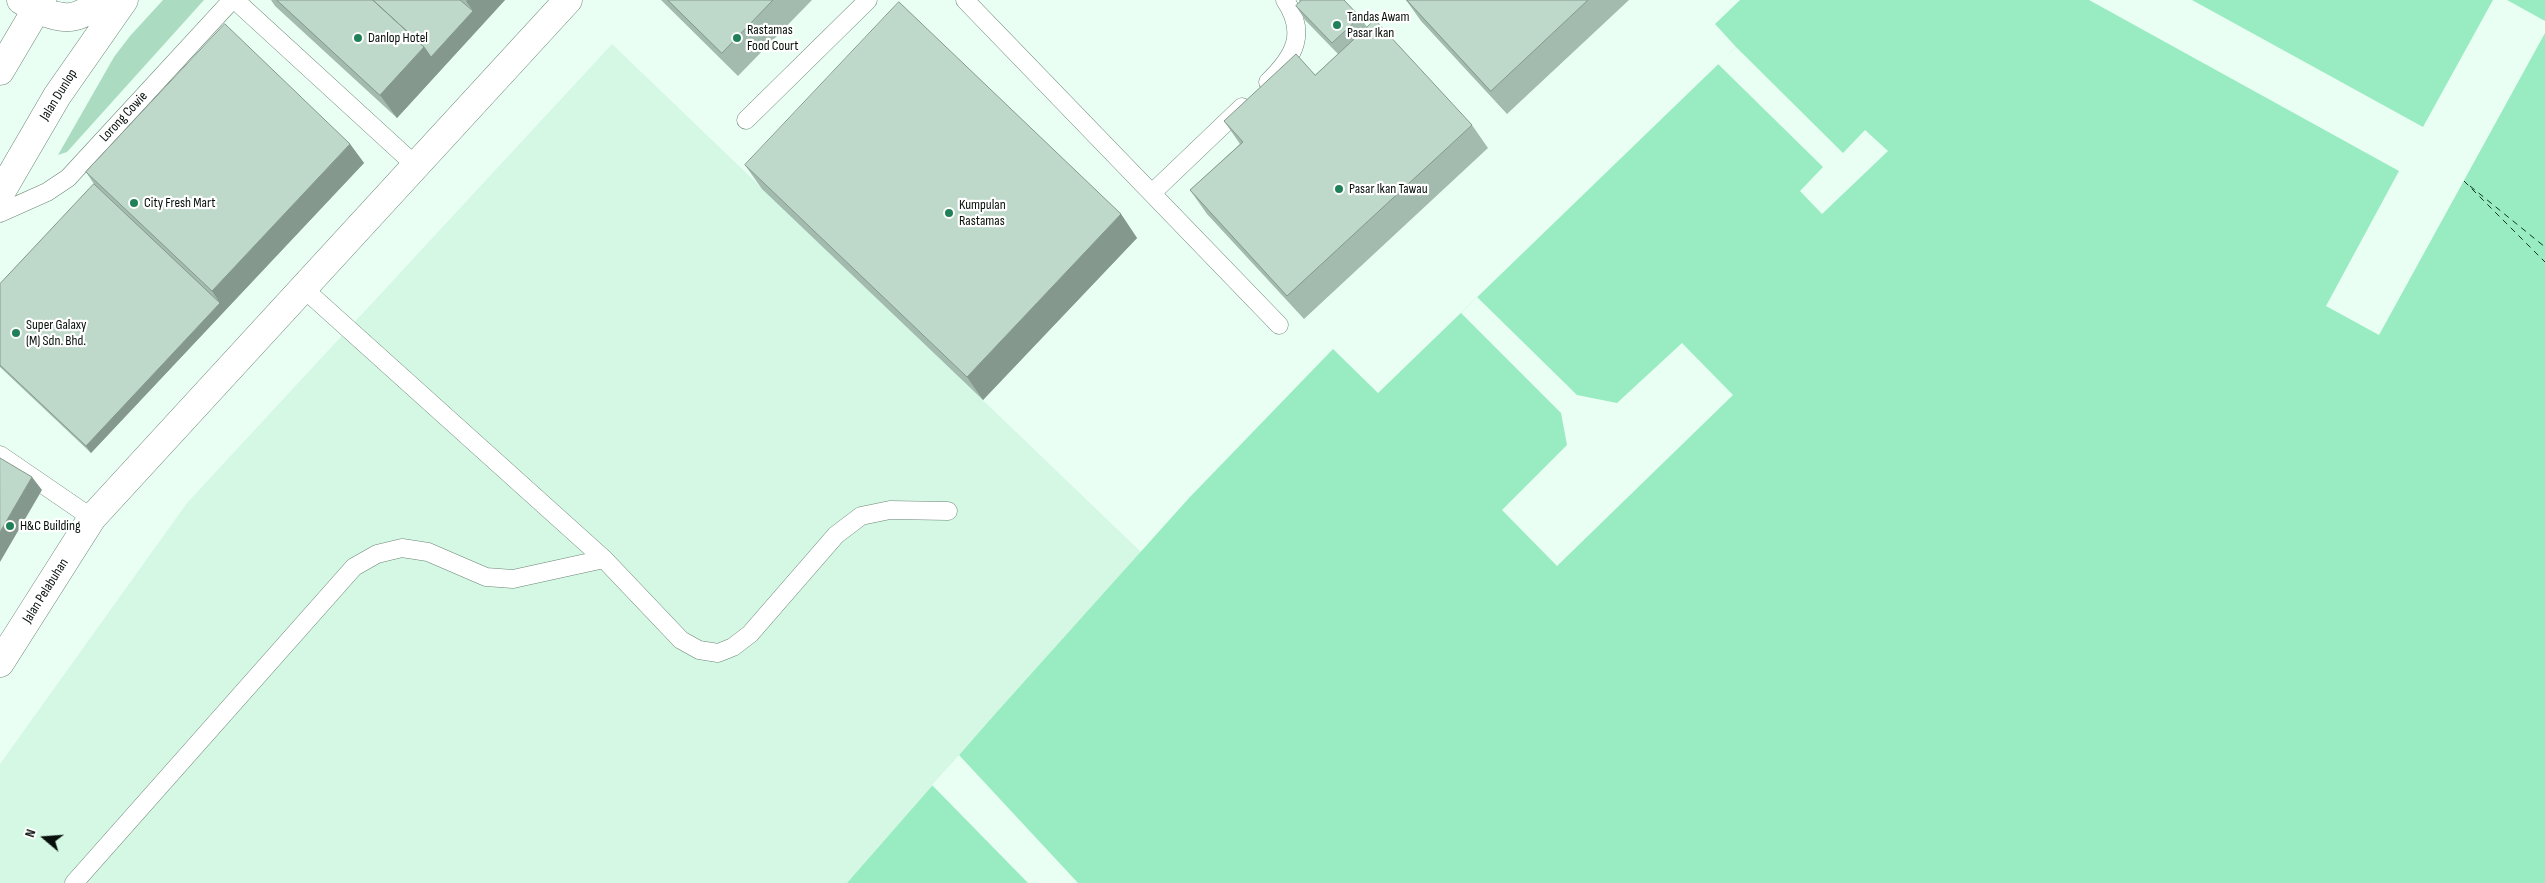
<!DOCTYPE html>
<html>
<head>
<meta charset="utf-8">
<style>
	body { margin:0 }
	#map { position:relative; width:2545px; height:883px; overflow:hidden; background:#e9fff3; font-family:"Sofia Sans Condensed",sans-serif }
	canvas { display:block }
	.north { position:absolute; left:20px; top:813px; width:50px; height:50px; -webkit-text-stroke:4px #fff; paint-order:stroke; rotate:288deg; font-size:14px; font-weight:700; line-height:20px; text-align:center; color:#060f0a }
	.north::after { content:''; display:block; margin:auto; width:18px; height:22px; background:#060f0a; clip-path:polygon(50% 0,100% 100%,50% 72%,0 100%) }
</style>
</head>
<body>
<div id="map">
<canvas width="2545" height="883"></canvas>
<div class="north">N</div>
</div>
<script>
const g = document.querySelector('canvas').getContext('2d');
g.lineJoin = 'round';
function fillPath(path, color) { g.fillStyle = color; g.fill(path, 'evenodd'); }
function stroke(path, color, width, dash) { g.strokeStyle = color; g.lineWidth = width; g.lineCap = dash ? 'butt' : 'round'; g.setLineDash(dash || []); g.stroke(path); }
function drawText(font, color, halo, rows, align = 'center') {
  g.font = font + ' "Sofia Sans Condensed",sans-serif'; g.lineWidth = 4.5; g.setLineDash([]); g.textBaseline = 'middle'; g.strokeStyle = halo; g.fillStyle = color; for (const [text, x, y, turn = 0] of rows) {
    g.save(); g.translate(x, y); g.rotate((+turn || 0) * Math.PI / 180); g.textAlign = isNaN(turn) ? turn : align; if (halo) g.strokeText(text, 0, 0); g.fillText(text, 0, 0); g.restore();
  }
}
const built = new Path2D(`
	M612,44L1141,552L995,714L847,883H0V764L187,503Z`);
const green = new Path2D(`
	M163,0H204L67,152L58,155L114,57L130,36Z`);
const water = new Path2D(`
	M1740,0H2545V883H847L995,714L1189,498L1333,349L1378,393L1736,47L1715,24Z`);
const pier = new Path2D(`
	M2089,0H2192L2423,127L2493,0H2507L2545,21V33L2379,335L2326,306L2399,171Z
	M1736,47L1843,153L1865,130L1888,151L1822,214L1800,191L1823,167L1718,64Z
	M1477,297L1577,395L1617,403L1682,343L1733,395L1557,566L1502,510L1567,445L1561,413L1461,313Z
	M959,755L1078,883H1028L932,785Z`);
const ferry = new Path2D(`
	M2464,181L2545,262
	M2470,186L2545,247`);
const lane = new Path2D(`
	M235,0L415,165
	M965,0L1279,325
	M1268,82C1295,56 1307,33 1285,0
	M746,120L868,0
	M1152,193L1242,107
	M0,213L47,192L68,178L232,0
	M303,288L604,559L681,640L699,650L718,653L733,647L750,634L836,535L861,516L890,510L948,511
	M0,455L92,518
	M74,883L354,567L377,554L402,548L428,552L486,577L513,579L604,559`);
const street = new Path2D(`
	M21,0L36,9
	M0,663L92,518L568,0`);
const secondary = new Path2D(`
	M36,9C68,22 76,20 104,0
	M0,71L42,0
	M0,194L57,96L124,0`);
const wall = new Path2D(`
	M271,0H505L397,118L275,6Z
	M661,0H812L738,76Z
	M1299,0H1344L1360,17L1367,27L1472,125L1488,148L1304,319L1207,214L1190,190L1240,144L1224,121L1315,75L1338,54L1305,20L1296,6L1300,2Z
	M1406,0H1629L1507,114L1421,21Z
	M350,144L364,163L91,453L0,367V284L94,184L86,172Z
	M745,165L1121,214L1137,238L983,400L762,189Z`);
const shadedWall = new Path2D(`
	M467,0H505L397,118L380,95L424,47L473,11L466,1Z
	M350,144L364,163L91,453L86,446L220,303L212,291Z
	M1121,214L1137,238L983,400L967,377Z
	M32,477L42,490L0,562V532Z`);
const building = new Path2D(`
	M277,0H373L424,47L380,95Z
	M373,0H460L473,11L431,57L424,47Z
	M668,0H773L722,53Z
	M1302,0H1344L1360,17L1332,43L1296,6Z
	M1407,0H1588L1491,91Z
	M899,2L1121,214L967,377L745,165Z
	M1375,20L1472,125L1287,296L1190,190L1243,142L1224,121L1296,54L1315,75Z
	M225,24L350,144L212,291L86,172Z
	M94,184L220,303L86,446L0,365V284Z
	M0,458L32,477L0,532Z`);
const markers = [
	[1337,25,5,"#208159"],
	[358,38,5,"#208159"],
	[737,38,5,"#208159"],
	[1339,189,5,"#208159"],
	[134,203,5,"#208159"],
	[949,213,5,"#208159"],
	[16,333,5,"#208159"],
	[10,526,5,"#208159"]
];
const poiNames = [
	["Tandas Awam",1347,17],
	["Pasar Ikan",1347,33],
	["Rastamas",747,30],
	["Food Court",747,46],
	["Danlop Hotel",368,38],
	["Pasar Ikan Tawau",1349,189],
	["City Fresh Mart",144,203],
	["Kumpulan",959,205],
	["Rastamas",959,221],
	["Super Galaxy",26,325],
	["(M) Sdn. Bhd.",26,341],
	["H&C Building",20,526]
];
const streetNames = [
	["Jalan Dunlop",59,95,-58],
	["Lorong Cowie",124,117,-47],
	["Jalan Pelabuhan",46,591,-58]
];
fillPath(built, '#d4f8e4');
fillPath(green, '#abdcc1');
fillPath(water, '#99ecc1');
fillPath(pier, '#e9fff3');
stroke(ferry, '#113625', 1, [6, 5]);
stroke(lane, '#6c8577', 19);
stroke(street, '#6c8577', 29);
stroke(secondary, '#6c8577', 29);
stroke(lane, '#fff', 18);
stroke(street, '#fff', 28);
stroke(secondary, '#fff', 28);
fillPath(wall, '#a3bbae');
fillPath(shadedWall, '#85988d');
fillPath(building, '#bed9ca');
stroke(building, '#85988d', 1);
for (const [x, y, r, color] of markers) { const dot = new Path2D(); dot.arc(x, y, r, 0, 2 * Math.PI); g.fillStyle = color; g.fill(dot); stroke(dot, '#fff', 2); }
drawText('14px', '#060f0a', '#fff', poiNames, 'left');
drawText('14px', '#060f0a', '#fff', streetNames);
</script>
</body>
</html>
